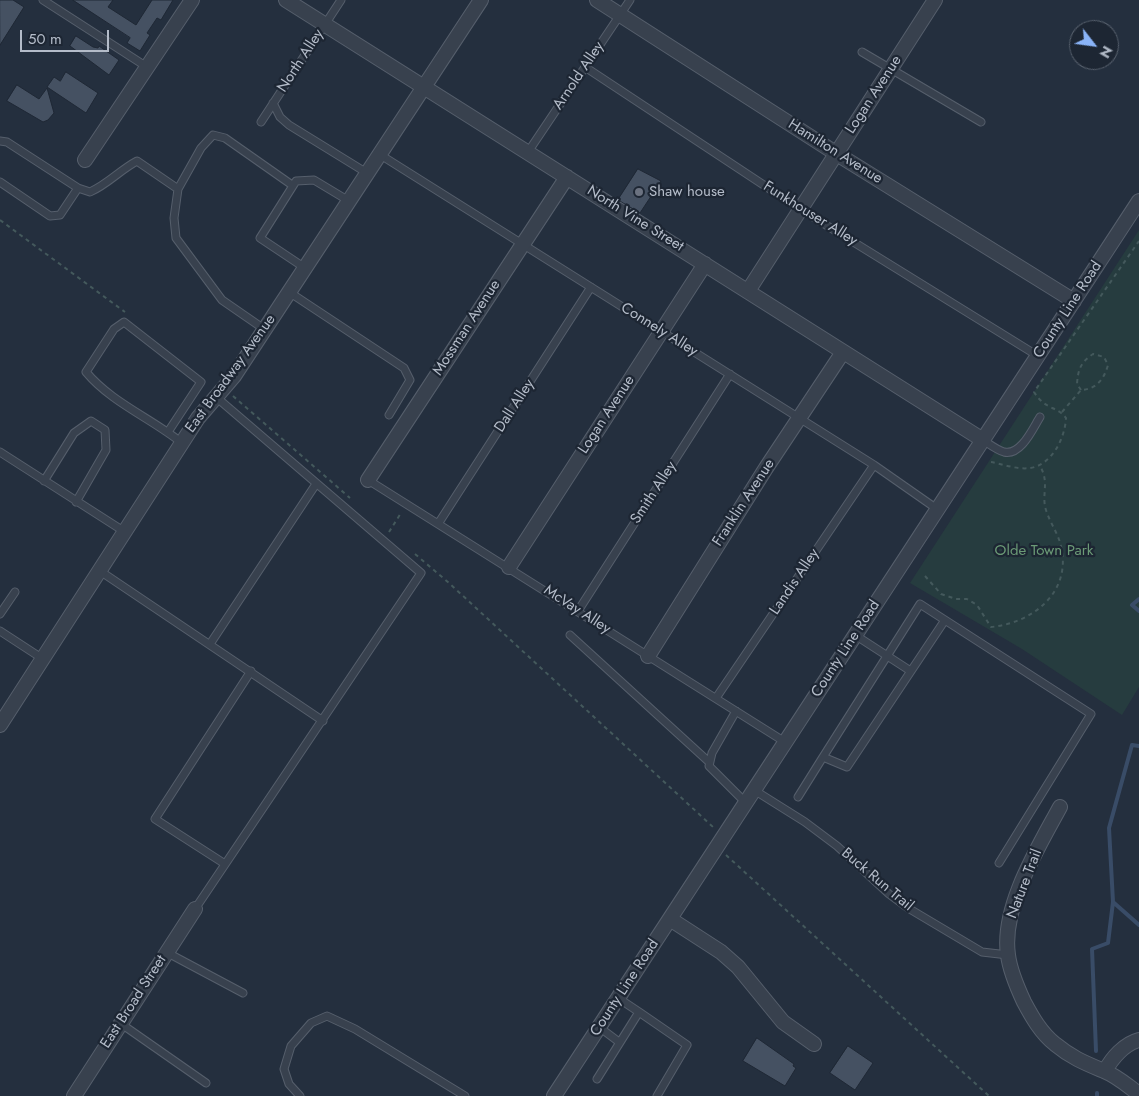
<!DOCTYPE html>
<html>
<head>
<meta charset="utf-8">
<style>
	body { margin:0 }
	#map { position:relative; width:1139px; height:1096px; overflow:hidden; background:#242f3e; font-family:Jost,sans-serif }
	canvas { display:block }
	.north { position:absolute; left:1069px; top:20px; width:50px; height:50px; box-sizing:border-box; background:#1d2633; border:1px solid #59626f; border-radius:50%; rotate:120deg; font-size:14px; font-weight:700; line-height:20px; text-align:center; color:#b4bcc9 }
	.north::after { content:''; display:block; margin:auto; width:18px; height:22px; background:#8ab4f8; clip-path:polygon(50% 0,100% 100%,50% 72%,0 100%) }
	.scale { position:absolute; left:20px; top:30px; width:89px; height:22px; box-sizing:border-box; border:2px solid #b4bcc9; border-top:0; padding-left:6px; font-size:15px; line-height:18px; white-space:nowrap; color:#b4bcc9; -webkit-text-stroke:4px #1d2633; paint-order:stroke }
</style>
</head>
<body>
<div id="map">
<canvas width="1139" height="1096"></canvas>
<div class="north">N</div>
<div class="scale">50 m</div>
</div>
<script>
const g = document.querySelector('canvas').getContext('2d');
g.lineJoin = 'round';
function fillPath(path, color) { g.fillStyle = color; g.fill(path, 'evenodd'); }
function stroke(path, color, width, dash) { g.strokeStyle = color; g.lineWidth = width; g.lineCap = dash ? 'butt' : 'round'; g.setLineDash(dash || []); g.stroke(path); }
function drawText(font, color, halo, rows, align = 'center') {
  g.font = font + ' Jost,sans-serif'; g.lineWidth = 4.5; g.setLineDash([]); g.textBaseline = 'middle'; g.strokeStyle = halo; g.fillStyle = color; for (const [text, x, y, turn = 0] of rows) {
    g.save(); g.translate(x, y); g.rotate((+turn || 0) * Math.PI / 180); g.textAlign = isNaN(turn) ? turn : align; if (halo) g.strokeText(text, 0, 0); g.fillText(text, 0, 0); g.restore();
  }
}
const green = new Path2D(`
	M1139,230V687L1122,715L1022,649L910,583Z`);
const stream = new Path2D(`
	M1139,599L1132,605L1139,611
	M1139,746L1132,745L1109,828L1113,902L1139,925
	M1096,1051L1092,949L1108,943L1113,902
	M1097,1096V1093`);
const building = new Path2D(`
	M0,0H13L24,7L0,45Z
	M73,0H113L108,7L136,25L152,0H173L161,20L157,18L147,33L150,35L140,51L127,43L130,38Z
	M76,36L93,47L98,48L99,46L119,60L109,75L70,46Z
	M66,72L98,93L86,113L47,87L54,77L60,81Z
	M17,85L39,99L47,88L54,113L48,120L43,122L7,101Z
	M638,169L661,181L640,213L618,200Z
	M757,1038L794,1064L793,1066L796,1068L785,1086L743,1061Z
	M848,1046L873,1063L855,1090L830,1073Z`);
const path = new Path2D(`
	M0,220L125,312
	M233,396L350,498
	M1062,412L1081,390C1097,389 1104,379 1108,365L1104,357L1093,354C1081,362 1078,369 1077,384L1081,390
	M991,462C1002,464 1018,470 1030,468C1052,465 1065,438 1066,418C1057,406 1045,410 1034,392L1139,241
	M389,532L401,513
	M415,554L449,583L713,827
	M925,576L941,594L956,599H967L977,605L991,627C1033,623 1072,592 1061,546C1058,533 1050,523 1046,510C1041,495 1050,483 1040,466
	M726,855L989,1096`);
const service = new Path2D(`
	M43,0L147,67
	M862,52L981,122
	M585,67L800,209L1038,356
	M273,103L280,117L289,125L367,173
	M261,122L341,0
	M0,141L7,142L78,188L90,192C108,184 120,170 137,161L178,189L174,218L176,238L222,300L264,329
	M528,152L630,0
	M379,154L874,465L937,509
	M0,182L50,216L60,215L78,188
	M178,189L201,148L213,135L225,138L292,185
	M305,268L260,238L296,181L314,180L349,201
	M289,292L404,368L410,380L389,415
	M168,432L201,382L124,322L114,329L86,372C112,403 151,418 182,443
	M983,440C989,444 997,450 1004,452C1021,456 1033,428 1040,417
	M0,452L125,532
	M368,480L785,742
	M44,481L74,433L91,421L105,430L106,450L76,502
	M438,524L591,287
	M100,571L323,721
	M578,611L730,374
	M0,614L15,592
	M0,631L43,659
	M570,635L709,762
	M855,635L909,670
	M210,644L316,484
	M716,698L874,465
	M736,711L712,753L709,766L746,803
	M823,757L920,604L1091,714L999,863
	M754,790L805,822L837,846L889,894L908,908L982,952L1008,955
	M798,797L823,757L847,767L945,620
	M225,864L155,819L251,671
	M195,909L421,573L216,397
	M166,952L243,993
	M639,1012L687,1045L657,1096
	M120,1023L206,1083
	M599,1027L619,1042
	M597,1079L639,1012L618,998
	M300,1096L289,1084L284,1069L291,1046L311,1023L327,1016L355,1029L465,1096`);
const minor = new Path2D(`
	M286,0L983,440
	M597,0L837,154L1074,301
	M85,160L192,0
	M748,291L935,0
	M368,480L567,177
	M509,567L705,264
	M648,656L766,468L843,352
	M0,725L198,418L234,376L481,0
	M1060,807C1038,848 1001,907 1008,955C1010,971 1017,987 1024,1002C1032,1017 1041,1033 1055,1044C1072,1058 1085,1063 1104,1071C1117,1076 1128,1086 1139,1094
	M670,919L721,952L738,967L783,1022L814,1044
	M1105,1071C1112,1058 1124,1044 1139,1040
	M74,1096L195,909
	M554,1096L1139,201`);
const markers = [
	[639,192,5,"#6b7280"]
];
const streetNames = [
	["North Alley",301,61,-57],
	["Arnold Alley",579,76,-56],
	["Logan Avenue",874,95,-57],
	["Hamilton Avenue",835,152,32],
	["Funkhouser Alley",810,214,32],
	["North Vine Street",635,219,32],
	["County Line Road",1068,310,-57],
	["Mossman Avenue",467,328,-57],
	["Connely Alley",659,330,32],
	["East Broadway Avenue",231,374,-54],
	["Dall Alley",515,406,-57],
	["Logan Avenue",607,415,-57],
	["Smith Alley",654,493,-57],
	["Franklin Avenue",744,503,-57],
	["Landis Alley",795,582,-56],
	["McVay Alley",577,610,33],
	["County Line Road",846,649,-57],
	["Buck Run Trail",877,880,40],
	["Nature Trail",1025,884,-69],
	["County Line Road",625,988,-57],
	["East Broad Street",134,1002,-57]
];
const poiNames = [
	["Shaw house",649,192]
];
const parkNames = [
	["Olde Town Park",1044,551]
];
fillPath(green, '#263c3f');
stroke(stream, '#394c67', 4);
fillPath(building, '#455162');
stroke(building, '#1f2835', 1);
stroke(service, '#565f6c', 9);
stroke(minor, '#565f6c', 16);
stroke(path, '#44595c', 2, [4, 4]);
stroke(service, '#38414e', 7);
stroke(minor, '#38414e', 14);
for (const [x, y, r, color] of markers) { const dot = new Path2D(); dot.arc(x, y, r, 0, 2 * Math.PI); g.fillStyle = color; g.fill(dot); stroke(dot, '#1d2633', 2); }
drawText('15px', '#b4bcc9', '#1d2633', streetNames);
drawText('15px', '#b4bcc9', '#1d2633', poiNames, 'left');
drawText('15px', '#6b9a76', '#1d2633', parkNames);
</script>
</body>
</html>
